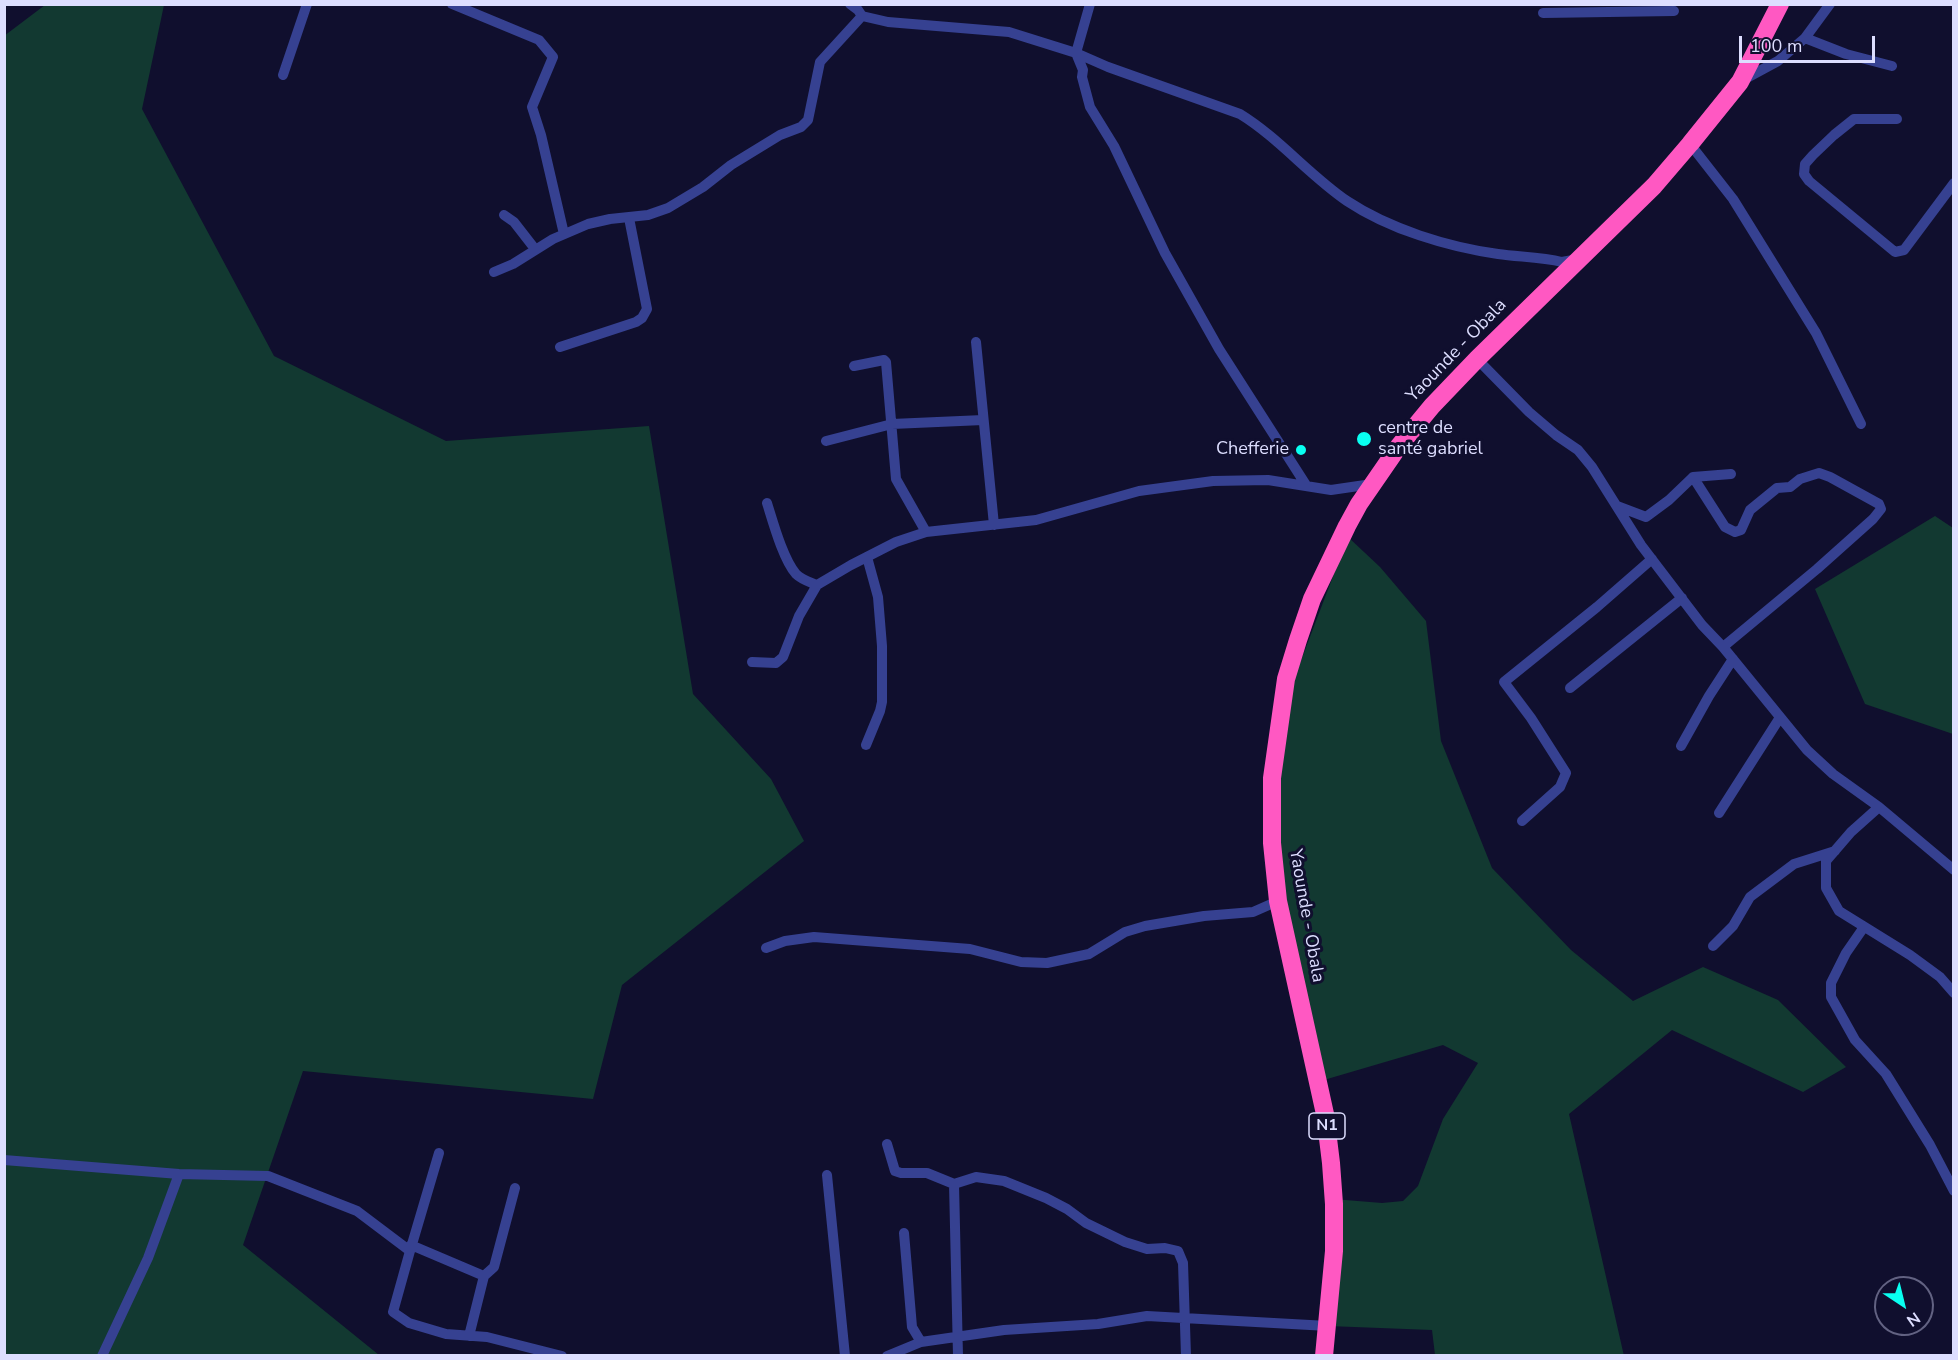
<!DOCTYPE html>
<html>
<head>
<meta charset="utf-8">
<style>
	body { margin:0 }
	#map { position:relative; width:1958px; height:1360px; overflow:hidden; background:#100f2e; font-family:"Nunito Sans",sans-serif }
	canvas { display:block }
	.frame { position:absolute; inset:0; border:6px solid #dddeff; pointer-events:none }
	.north { position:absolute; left:1874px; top:1276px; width:60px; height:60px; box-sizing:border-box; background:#100f2e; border:2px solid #626282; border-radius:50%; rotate:145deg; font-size:16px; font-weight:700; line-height:24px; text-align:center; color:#dddeff }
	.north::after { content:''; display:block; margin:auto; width:21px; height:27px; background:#09fff1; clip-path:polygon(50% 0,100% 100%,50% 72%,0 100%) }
	.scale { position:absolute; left:1739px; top:36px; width:136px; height:27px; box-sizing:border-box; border:3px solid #dddeff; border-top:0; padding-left:8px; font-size:18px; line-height:21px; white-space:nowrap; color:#dddeff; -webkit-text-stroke:4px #100f2e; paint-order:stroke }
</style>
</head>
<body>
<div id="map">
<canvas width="1958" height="1360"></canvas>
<div class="frame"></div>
<div class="north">N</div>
<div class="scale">100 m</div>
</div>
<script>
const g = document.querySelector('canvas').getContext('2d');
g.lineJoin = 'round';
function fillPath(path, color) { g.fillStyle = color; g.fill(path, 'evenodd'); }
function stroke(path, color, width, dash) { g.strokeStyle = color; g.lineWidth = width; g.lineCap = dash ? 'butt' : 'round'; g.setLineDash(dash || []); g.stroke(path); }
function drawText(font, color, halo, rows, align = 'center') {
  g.font = font + ' "Nunito Sans",sans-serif'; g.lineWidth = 6; g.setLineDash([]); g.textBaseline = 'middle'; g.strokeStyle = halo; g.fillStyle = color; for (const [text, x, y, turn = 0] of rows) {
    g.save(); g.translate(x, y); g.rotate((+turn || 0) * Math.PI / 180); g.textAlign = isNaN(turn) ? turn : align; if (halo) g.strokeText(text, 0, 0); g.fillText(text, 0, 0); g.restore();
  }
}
const green = new Path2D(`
	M45,5H164L142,109L274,356L446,441L649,426L693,694L771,779L804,841L622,985L593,1099L303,1071L243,1245L379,1355H5L4,36Z
	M1935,516L1953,528V734L1865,704L1815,589Z
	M1348,537L1380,567L1426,621L1441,741L1492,868L1571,950L1633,1001L1703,967L1778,1000L1846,1067L1803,1092L1672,1030L1569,1114L1624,1356L1435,1355L1432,1330L1328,1326L1333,1199L1382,1203L1403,1201L1418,1186L1443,1119L1478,1063L1443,1045L1317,1082L1281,916L1277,783L1292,684Z`);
const street = new Path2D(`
	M452,4L539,40L553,57L532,107L541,135L564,234
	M850,4L858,10L862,16L888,22L1009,32L1076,53L1108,67L1240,114C1279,138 1309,175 1347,201C1389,229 1448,247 1498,254C1519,257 1541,257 1562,262L1578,259
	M1090,4L1076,53L1083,70L1082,77L1090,107L1114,146L1165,253L1219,349L1306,485
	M1543,13L1674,11
	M1805,38L1846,54L1892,66
	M283,75L307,4
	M1741,81L1778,61L1805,38L1830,4
	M1897,119H1854L1834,135L1813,155L1805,164L1804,174L1809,181L1895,252L1904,250L1954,183
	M1690,144L1733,199L1816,333L1861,424
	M504,215L514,222L535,249
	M494,272L513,264L553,239L588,224L610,219L648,215L668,208L703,187L731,165L780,135L801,127L808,120L820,62L862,16
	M976,342L994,525
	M560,347L636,322L642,318L647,309L629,218
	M1477,359L1529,412L1556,435L1578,450L1592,467L1641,545L1702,625L1723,647L1807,750L1833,774L1879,807L1954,870
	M854,366L884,360L886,362L896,479L926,532
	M826,441L892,424L983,420
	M1693,477L1725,527L1735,532L1741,530L1750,510L1777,488L1790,487L1800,479L1819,473L1830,477L1879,504L1881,509L1873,519L1817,569L1723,647
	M767,503C773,522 783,559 796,574C802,580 810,582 817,585
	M1617,506L1646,517L1669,500L1693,477L1731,474
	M752,662L776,663L783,657L799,616L817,585L851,565L896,542L926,532L1036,520L1139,491L1213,481L1268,480L1331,490L1372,484
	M1570,688L1682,598
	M866,745L880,711L882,702V646L878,597L867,557
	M1681,746L1709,696L1733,659
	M1879,807L1851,832L1826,861V888L1839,911L1910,955L1940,977L1954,993
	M1719,813L1779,719
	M1522,821L1560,787L1566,773L1531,718L1504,682L1597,607L1652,559
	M1864,927L1846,953L1831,983V997L1855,1040L1886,1074L1930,1145L1954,1191
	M1713,946L1733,926L1750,897L1794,864L1835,851
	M766,948L785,941L814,937L970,949L1021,962L1047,963L1089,954L1125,932L1145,926L1204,916L1253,912L1278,901
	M887,1144L895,1171L901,1173H927L954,1184L976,1177L1004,1181L1046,1198L1067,1209L1086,1223L1125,1242L1147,1249L1165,1248L1178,1251L1183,1263L1186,1356
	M4,1160L179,1174L268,1176L357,1211L410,1251L393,1312L409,1323L446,1334L487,1337L562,1356
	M827,1175L845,1356
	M954,1184L958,1356
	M904,1233L912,1327L921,1342
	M411,1245L484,1276
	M410,1251L439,1153
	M469,1336L484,1276L494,1267L515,1188
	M102,1356L148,1258L179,1174
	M887,1356L921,1342L1004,1330L1098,1324L1147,1316L1328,1326`);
const highway = new Path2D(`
	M1324,1356L1334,1251V1204L1331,1163L1325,1114L1278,901L1272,843V778L1286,679L1298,640L1312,599L1347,526L1359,504L1399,446L1432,406L1477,359L1654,186L1690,144L1740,82L1780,4`);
const markers = [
	[1364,439,8,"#09fff1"],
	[1301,450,6,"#09fff1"]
];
const shields = [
	[1327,1126,36]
];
const shieldNames = [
	["N1",1327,1126]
];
const streetNames = [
	["Yaounde - Obala",1457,351,-46],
	["Yaounde - Obala",1306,916,80]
];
const poiNames = [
	["centre de",1378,429],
	["santé gabriel",1378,450],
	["Chefferie",1289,450,"right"]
];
fillPath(green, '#123931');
stroke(street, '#364191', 10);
stroke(highway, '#ff58c2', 18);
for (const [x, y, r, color] of markers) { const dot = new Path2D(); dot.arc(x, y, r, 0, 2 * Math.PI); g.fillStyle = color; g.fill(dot); stroke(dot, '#100f2e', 2); }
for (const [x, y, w] of shields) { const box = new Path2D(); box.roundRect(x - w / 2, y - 13, w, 26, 4.5); g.fillStyle = '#100f2e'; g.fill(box); stroke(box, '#dddeff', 1.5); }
drawText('bold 16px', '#dddeff', null, shieldNames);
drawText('18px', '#dddeff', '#100f2e', streetNames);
drawText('18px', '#dddeff', '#100f2e', poiNames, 'left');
</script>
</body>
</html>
